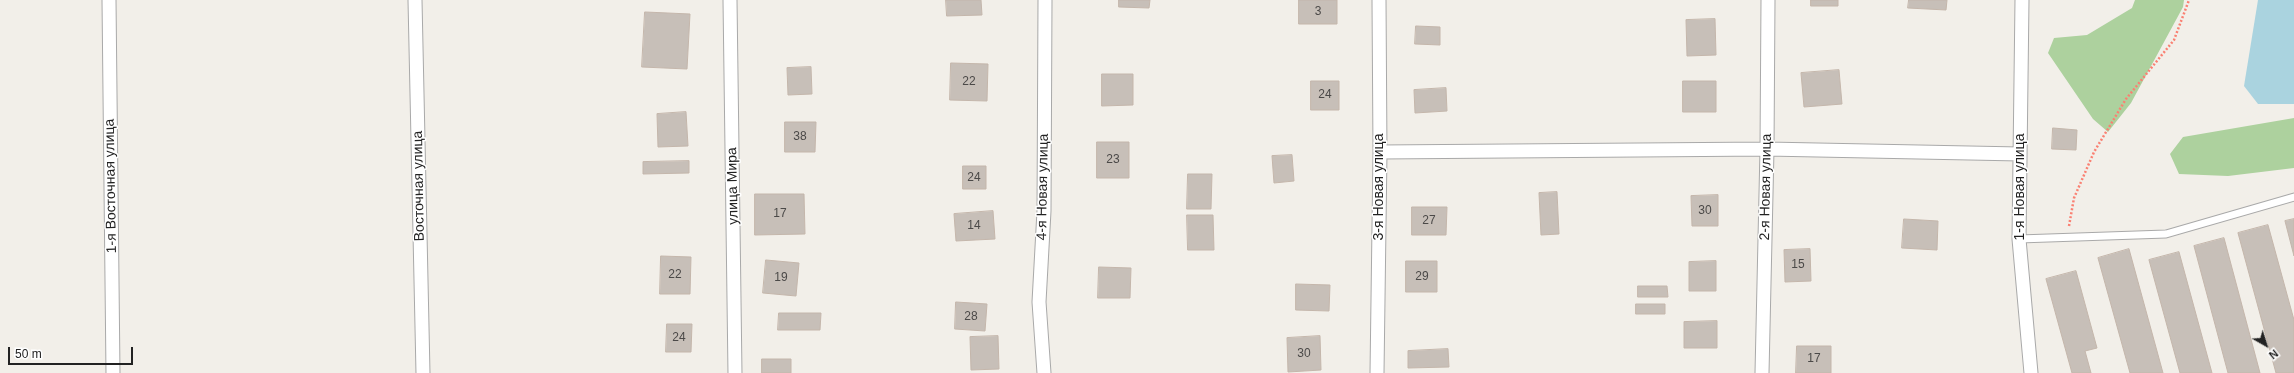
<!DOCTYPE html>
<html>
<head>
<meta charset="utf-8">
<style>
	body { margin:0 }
	#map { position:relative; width:2294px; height:373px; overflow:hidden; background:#f2efe9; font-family:Helvetica,sans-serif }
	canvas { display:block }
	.north { position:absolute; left:2246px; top:325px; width:40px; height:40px; -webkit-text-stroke:3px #fff; paint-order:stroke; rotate:141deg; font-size:11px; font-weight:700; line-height:16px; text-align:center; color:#222 }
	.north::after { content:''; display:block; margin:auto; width:14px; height:18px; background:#222; clip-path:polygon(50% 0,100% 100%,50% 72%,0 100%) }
	.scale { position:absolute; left:8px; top:347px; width:125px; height:18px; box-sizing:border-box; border:2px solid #222; border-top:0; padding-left:5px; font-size:12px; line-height:14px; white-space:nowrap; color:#222; -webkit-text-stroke:3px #fff; paint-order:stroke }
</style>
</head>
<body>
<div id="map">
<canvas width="2294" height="373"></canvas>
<div class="north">N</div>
<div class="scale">50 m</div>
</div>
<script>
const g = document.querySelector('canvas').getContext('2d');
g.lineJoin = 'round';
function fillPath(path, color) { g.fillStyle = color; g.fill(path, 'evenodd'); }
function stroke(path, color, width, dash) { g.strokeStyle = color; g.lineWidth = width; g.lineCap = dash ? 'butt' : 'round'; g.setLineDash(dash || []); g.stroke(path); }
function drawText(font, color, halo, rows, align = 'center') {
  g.font = font + ' Helvetica,sans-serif'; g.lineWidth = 3; g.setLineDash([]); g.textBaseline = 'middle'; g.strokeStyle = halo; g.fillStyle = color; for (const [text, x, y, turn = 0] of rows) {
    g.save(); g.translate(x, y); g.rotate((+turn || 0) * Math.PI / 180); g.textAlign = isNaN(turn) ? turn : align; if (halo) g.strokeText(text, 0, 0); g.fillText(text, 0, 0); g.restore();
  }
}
const forest = new Path2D(`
	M2135,0H2184L2183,7L2131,103L2108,132L2093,119L2048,53L2054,38L2087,35L2132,8Z
	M2294,118V168L2228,176L2179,174L2170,154L2183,137Z`);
const water = new Path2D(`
	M2258,0H2294V104H2258L2244,86Z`);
const building = new Path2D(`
	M946,0H981L982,15L947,16Z
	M1119,0H1150L1149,8L1119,7Z
	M1299,0H1337V24H1299Z
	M1811,0H1838V6H1811Z
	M1909,0H1947L1946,10L1908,8Z
	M645,12L690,14L687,69L642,67Z
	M1715,19L1716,55L1687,56L1686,20Z
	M1416,26L1440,27V45L1415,44Z
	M951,63L988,64L987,101L950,100Z
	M811,67L812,94L788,95L787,68Z
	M1839,70L1842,104L1804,107L1801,73Z
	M1102,74H1133V105L1102,106Z
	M1311,81H1339V110H1311Z
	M1683,81H1716V112H1683Z
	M1446,88L1447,111L1415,113L1414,90Z
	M686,112L688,146L658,147L657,114Z
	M785,122H816L815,152H785Z
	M2053,128L2077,130L2076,150L2052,149Z
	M1097,142H1129V178H1097Z
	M1292,155L1294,181L1274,183L1272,156Z
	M689,161V173L643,174V162Z
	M963,166H986V189H963Z
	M1188,174H1212L1211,209H1187Z
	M1557,192L1559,234L1541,235L1539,193Z
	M755,194H804L805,234L755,235Z
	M1718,195V226H1692L1691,196Z
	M1412,207H1447L1446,235H1412Z
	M993,211L995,239L956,241L954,214Z
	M1187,215H1213L1214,250H1188Z
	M1904,219L1938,221L1937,250L1902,248Z
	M2294,219V256L2285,221Z
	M2268,225L2294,320V373H2276L2238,233Z
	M2224,238L2260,373H2228L2194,246Z
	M1810,249L1811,281L1785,282L1784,250Z
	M2129,249L2163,373H2130L2098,258Z
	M2179,252L2212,373H2180L2149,260Z
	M661,256L691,257L690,294H660Z
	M766,260L799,263L796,296L763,293Z
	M1406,261H1437V292H1406Z
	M1716,261V291H1689V262Z
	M1099,267L1131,268L1130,298H1098Z
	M2076,271L2097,348L2085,351L2091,373H2072L2046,279Z
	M1296,284L1330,285L1329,311L1296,310Z
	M1638,286H1667L1668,297H1638Z
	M956,302L987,304L985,331L955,329Z
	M1636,304H1665V314H1636Z
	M779,313H821L820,330H778Z
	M1717,321V348H1684V322Z
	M667,324H692L691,352H666Z
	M998,336L999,369L971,370L970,337Z
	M1320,336L1321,370L1288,372L1287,338Z
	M1797,346H1831V373H1796Z
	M1448,349L1449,367L1408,368V351Z
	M762,359H791V373H762Z`);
const path = new Path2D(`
	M2069,226L2074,198L2094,152L2126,99L2174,40L2189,0`);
const lane = new Path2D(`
	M2019,239L2166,234L2294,197`);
const street = new Path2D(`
	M109,0L113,373
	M415,0L423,373
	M730,0L735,373
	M2022,0L2019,239L2031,373
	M1380,152L1767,149L2020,154
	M1044,373L1039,302L1044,211L1045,0
	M1377,373L1380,152L1379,0
	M1762,373L1767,149L1768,0`);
const numberNames = [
	["3",1318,12],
	["22",969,82],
	["24",1325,95],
	["38",800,137],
	["23",1113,160],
	["24",974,178],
	["30",1705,211],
	["17",780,214],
	["27",1429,221],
	["14",974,226],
	["15",1798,265],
	["22",675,275],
	["29",1422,277],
	["19",781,278],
	["28",971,317],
	["24",679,338],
	["30",1304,354],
	["17",1814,359]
];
const streetNames = [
	["1-я Восточная улица",111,186,-91],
	["Восточная улица",419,186,-91],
	["улица Мира",733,186,-91],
	["4-я Новая улица",1043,187,-89],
	["3-я Новая улица",1379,187,-90],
	["2-я Новая улица",1766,187,-89],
	["1-я Новая улица",2020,187,-90]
];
fillPath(forest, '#add19e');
fillPath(water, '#aad3df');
fillPath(building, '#c7bfb8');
stroke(building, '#c4b6ab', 1);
stroke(lane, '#a9a9a9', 9);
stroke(street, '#a9a9a9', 15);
stroke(path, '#fa8072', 2.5, [2, 2]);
stroke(lane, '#fff', 7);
stroke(street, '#fff', 13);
drawText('12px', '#4b4948', null, numberNames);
drawText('14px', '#222', '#fff', streetNames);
</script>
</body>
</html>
